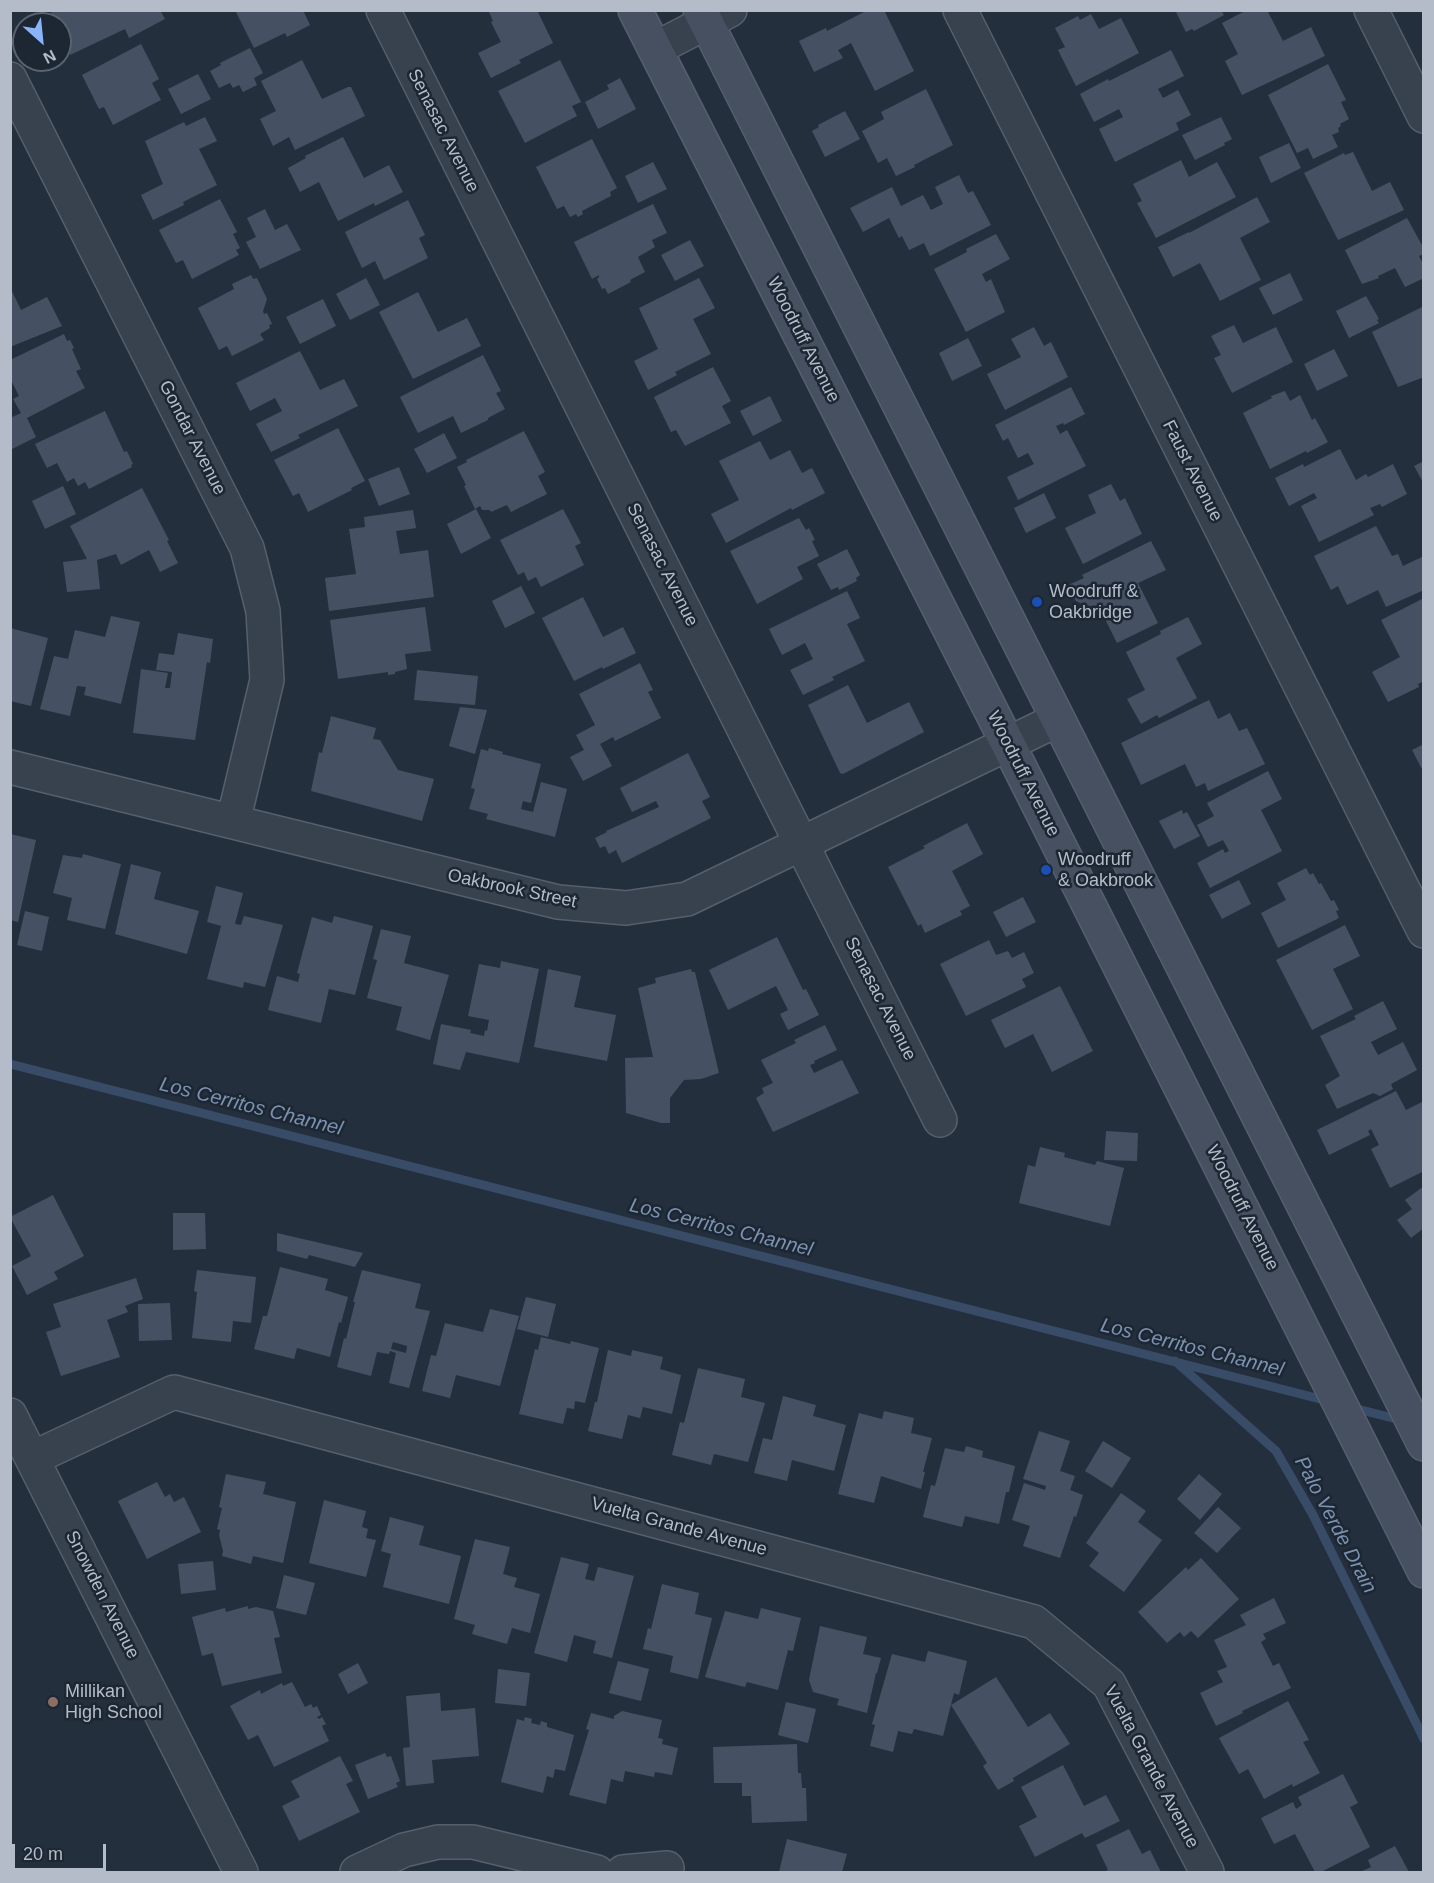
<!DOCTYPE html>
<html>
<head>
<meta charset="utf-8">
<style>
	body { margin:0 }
	#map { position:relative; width:1434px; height:1883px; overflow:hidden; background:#242f3e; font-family:Arial,sans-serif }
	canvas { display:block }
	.frame { position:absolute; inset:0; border:12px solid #b4bcc9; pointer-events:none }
	.north { position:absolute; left:12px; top:12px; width:60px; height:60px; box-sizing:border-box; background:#1d2633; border:2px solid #59626f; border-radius:50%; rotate:153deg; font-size:16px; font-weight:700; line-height:24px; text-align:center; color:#b4bcc9 }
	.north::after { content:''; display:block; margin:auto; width:21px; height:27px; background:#8ab4f8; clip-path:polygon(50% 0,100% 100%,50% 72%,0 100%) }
	.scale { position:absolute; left:12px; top:1844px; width:94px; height:27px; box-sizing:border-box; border:3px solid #b4bcc9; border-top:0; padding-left:8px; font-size:18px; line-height:21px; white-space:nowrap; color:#b4bcc9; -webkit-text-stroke:4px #1d2633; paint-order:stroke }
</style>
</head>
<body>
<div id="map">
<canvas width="1434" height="1883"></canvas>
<div class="frame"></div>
<div class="north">N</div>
<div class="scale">20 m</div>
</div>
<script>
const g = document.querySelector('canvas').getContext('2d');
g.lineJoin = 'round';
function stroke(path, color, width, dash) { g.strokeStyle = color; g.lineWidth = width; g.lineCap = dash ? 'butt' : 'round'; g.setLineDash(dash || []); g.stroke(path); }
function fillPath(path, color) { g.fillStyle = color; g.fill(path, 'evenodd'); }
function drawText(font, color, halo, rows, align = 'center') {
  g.font = font + ' Arial,sans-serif'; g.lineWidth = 5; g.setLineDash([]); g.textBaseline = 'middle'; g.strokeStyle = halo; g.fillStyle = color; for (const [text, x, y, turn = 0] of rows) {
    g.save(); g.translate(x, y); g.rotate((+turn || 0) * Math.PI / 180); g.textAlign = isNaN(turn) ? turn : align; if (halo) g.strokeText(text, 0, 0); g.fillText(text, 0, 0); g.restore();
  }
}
const stream = new Path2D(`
	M10,1064L1328,1401
	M1175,1361L1276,1451L1313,1515L1424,1739
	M1350,1407L1404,1421`);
const building = new Path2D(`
	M50,10H160L165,19L129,38L125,29L70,55L60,35V24H57Z
	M235,10H303L310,25L287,37L285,33L254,48Z
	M488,10H537L553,43L519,60L521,63L491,78L478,53L501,42L491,22L493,21Z
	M868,10H884L914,71L875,91L851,43L838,50L843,58L814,72L799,41L826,28L827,31Z
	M1175,10H1221L1224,15L1194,31L1192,29L1186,32Z
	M1247,10H1267L1283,41L1311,27L1325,56L1242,95L1225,61L1238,54L1222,23Z
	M1091,14L1099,29L1121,18L1139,53L1076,86L1058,50L1065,47L1055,28L1078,16L1080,20Z
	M141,44L159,79L152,83L161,100L113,125L104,107L99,109L82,75Z
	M250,48L263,73L254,78L257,85L243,92L239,85L233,88L230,83L219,88L210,71L221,65L220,63Z
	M1171,50L1184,76L1158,89L1163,98L1178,90L1191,115L1176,123L1179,130L1115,162L1099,129L1123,117L1119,109L1094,122L1080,94L1108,79L1109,81Z
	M302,60L322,99L348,87H351L365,116L295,150L289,137L273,146L260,119L276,111L261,81Z
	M560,60L581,102L572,106L577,116L525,143L498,91Z
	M1328,64L1346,100L1341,102L1349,119L1340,124L1341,126L1338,128L1339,132L1332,135L1338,147L1313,159L1308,148L1297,153L1268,95Z
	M198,74L211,99L181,114L168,89Z
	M620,78L636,109L598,129L585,102L609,89L607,85Z
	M926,89L953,145L914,165L915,167L896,176L887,158L878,163L862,131L884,119L881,112Z
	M845,111L860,139L825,157L812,131L819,127L818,125Z
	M205,117L217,141L199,149L217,185L183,202L184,205L153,220L141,195L163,184L145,141L184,122L186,126Z
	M1221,117L1232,139L1224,143L1225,145L1195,160L1182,135Z
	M343,137L364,178L389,165L403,192L375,206L374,203L338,221L319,182L300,192L288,168L306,158L305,156Z
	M592,139L617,188L610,192L611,196L582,211L583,214L578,217L576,214L570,217L564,206L557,209L536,167Z
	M1289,143L1301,168L1271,183L1259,157Z
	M1353,152L1372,191L1390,182L1404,210L1338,240L1304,173L1344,153L1345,155Z
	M1181,160L1189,177L1217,162L1236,197L1156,238L1137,203L1142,201L1133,184Z
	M653,162L667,189L638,203L625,176Z
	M959,175L968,193L973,191L991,225L930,256L924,243L909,250L902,236L899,238L889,218L863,232L850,208L892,187L901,206L923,195L931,210L943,204L935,187Z
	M1257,197L1270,222L1240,238L1261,280L1220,301L1200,263L1173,277L1158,247L1189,232V233Z
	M220,199L237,232L233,234L240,248L236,250L239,255L192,279L183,260L176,263L159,230Z
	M408,200L425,235L419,238L428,258L384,280L375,261L362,268L345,232Z
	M653,204L667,233L652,240L655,247L638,257L645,272L630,280L631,282L608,294L605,288L602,289L597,279L599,277V275L592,279L574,242Z
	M265,209L275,230L287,224L301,250L260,269L246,242L256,237L247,218Z
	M1407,218L1424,249V254L1419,256L1424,266V278L1405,287L1395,268L1378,276L1379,278L1362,284L1345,250Z
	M996,234L1010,259L982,274L986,282L991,279L1005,312L966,332L934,269L967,252L966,249Z
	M690,240L704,266L675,281L661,255Z
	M1290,273L1303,300L1273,315L1259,288Z
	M251,275L253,279L257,278L267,299L263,311L264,314L267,313L272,324L269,325L270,328L260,334L264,340L232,356L227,346L219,350L198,308L234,289L232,284Z
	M366,278L380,305L350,320L336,294Z
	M699,278L715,308L693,319L711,354L675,372L677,375L648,390L634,361L658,349L639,308Z
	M10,287L21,310L47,297L62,326L10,347Z
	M418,292L438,332L467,318L481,346L413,379L379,312Z
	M1366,296L1379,319L1377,320L1379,323L1349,338L1336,311Z
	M323,299L336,326L300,344L286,317Z
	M1424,306V377L1398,387L1372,332Z
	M1234,325L1243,343L1276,327L1293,362L1232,393L1214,358L1221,355L1211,336Z
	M1034,327L1044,346L1051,342L1068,377L1005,410L987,374L1021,357L1011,339Z
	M64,334L67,341L70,340L74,348L72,349L81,369L76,371L85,388L27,418L36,437L10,450V418L21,413L13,399L19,396L10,378V360Z
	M968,338L982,366L952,381L939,353Z
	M1334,349L1348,376L1317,391L1304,364Z
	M300,351L320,390L344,379L358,406L298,435L300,438L271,452L256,424L282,411L275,398L250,411L236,383Z
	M483,355L501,391L496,393L505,409L488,418V420L461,433L453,416L418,433L400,397Z
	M713,367L731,401L722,406L731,423L685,446L676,430L671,432L654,397Z
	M1071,387L1085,414L1064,425L1063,423L1056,426L1060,434L1067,430L1086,466L1018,500L1007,477L1034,464L1028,453L1018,458L1008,438L1003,441L995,425Z
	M1285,391L1290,401L1300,395L1312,420L1315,418L1328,442L1307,453L1306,451L1270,469L1243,413L1272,398L1271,396Z
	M770,396L782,421L753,436L740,411Z
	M105,411L124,452L127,451L133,464L131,465L132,467L89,489L85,482L78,486L74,478L67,482L57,463L47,468L35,444Z
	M338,428L365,481L351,488L352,490L308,512L299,493L293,496L274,460Z
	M524,431L545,472L538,476L547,494L511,512L507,505L491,512L490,510H482L480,506L475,509L464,486L466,485L457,467L467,462L466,460Z
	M444,433L457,458L427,473L414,449Z
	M760,441L770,460L790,450L802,473L812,468L825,493L792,510L791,508L726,543L711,514L739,500L719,461Z
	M1340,449L1356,480L1366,474L1368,477L1393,464L1407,494L1382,507L1380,504L1370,508L1374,515L1319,542L1301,506L1317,498L1314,493L1289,506L1275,478L1303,464L1304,467Z
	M1424,461V484L1414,466Z
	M399,467L410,494L379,506L368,479Z
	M1111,484L1120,501L1125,498L1142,534L1083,564L1065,528L1096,513L1088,495Z
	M63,486L76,514L45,529L32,501Z
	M142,488L169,540L167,541L178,563L160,572L149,550L121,565L116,554L97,560L100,589L67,592L63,562L87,559L70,526Z
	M1044,493L1056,518L1026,533L1014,508Z
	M476,509L491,538L461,554L447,524Z
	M563,509L581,543L575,546L584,565L541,587L536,577L528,581L524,572L518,575L500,540Z
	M413,510L416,528L396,531L400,554L428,550L434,597L329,611L325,578L356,574L349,529L365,527L364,517Z
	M799,518L806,530L809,528L815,540L812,541L819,556L797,567L803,579L757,604L730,551Z
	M1376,526L1392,556L1398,554L1403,566L1424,556V590L1386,607L1378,590L1347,605L1338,586L1331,590L1314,556Z
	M1151,541L1166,570L1138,583L1158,623L1117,643L1102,613L1076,601L1066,586L1084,578L1082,575Z
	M847,549L860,575L856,578L857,581L839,590L838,587L831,590L817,564Z
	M521,586L535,613L505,628L492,601Z
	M847,591L860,618L847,624L865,661L832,677L834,680L803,695L790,670L813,659L805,643L782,655L769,629Z
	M583,597L603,637L623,627L636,653L603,669L602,667L574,681L542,618Z
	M1422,599L1424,681L1418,684L1419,687L1388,702L1372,672L1400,657L1381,620Z
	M425,607L431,651L405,654L407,669L395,672V674L388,675V672L338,679L330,620Z
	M111,616L140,622L121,704L84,695L86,687L77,686L70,716L40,709L54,656L68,659L75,630L105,637Z
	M1188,617L1202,644L1176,658L1197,698L1159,718L1157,715L1141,724L1127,699L1145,690L1126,652L1161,634L1160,631Z
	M10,628L48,638L31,706L10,701Z
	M178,633L213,639L210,663L207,662L195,740L133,733L141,669L168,673L165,688H170L172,672L156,670L159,653L174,655Z
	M640,663L653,690L648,692L661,718L615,741L613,737L600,744L612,766L583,781L570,757L584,750L576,735L595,725L579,694Z
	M417,670L478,676L475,705L414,700Z
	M848,685L867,723L909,702L924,732L843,774L840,773L808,705Z
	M1209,700L1218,719L1230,713L1239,731L1247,728L1265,764L1208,791L1205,783L1196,787L1185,764L1141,785L1121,743Z
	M460,707L487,710L475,754L449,746Z
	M331,716L376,728L373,739L380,740L398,770L434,779L422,821L311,791L319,752L322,753Z
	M1424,744V773L1412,750Z
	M489,748L503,752L502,754L541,764L531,803L523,801L521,809L533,812L541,782L567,789L555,837L486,819L488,814L469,809L475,789L471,788L481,749L488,751Z
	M688,753L710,797L702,801L711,818L622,863L616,850L609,854L605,846L600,848L595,838L607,832L606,831L659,807L656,801L632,812L620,788Z
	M1268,771L1282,799L1261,810L1282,851L1210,888L1197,863L1223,849L1225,853L1229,851L1223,840L1208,847L1197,825L1214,816L1207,803Z
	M1182,810L1183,814L1187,812L1200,836L1174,849L1159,821Z
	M967,823L983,854L952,871L970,906L960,911L962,915L925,933L921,924L918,926L888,867L925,848L923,846Z
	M10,834L36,840L18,922L10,920Z
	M83,854L121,864L105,929L67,920L72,898L53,893L63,855L82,858Z
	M131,864L161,872L154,899L199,911L187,954L115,934Z
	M1306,868L1310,875L1313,873L1319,884L1321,883L1331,901L1334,900L1339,910L1336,911L1339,918L1278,948L1261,913L1286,900L1277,883Z
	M1239,880L1251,904L1222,919L1209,895Z
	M216,886L243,893L235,924L241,925L244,916L283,925L265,987L244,982L243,988L207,979L221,926L207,922Z
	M1023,897L1036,922L1006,937L993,912Z
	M25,911L49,917L42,951L17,945Z
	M334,916L373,926L355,995L329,989L321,1023L268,1010L277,976L298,982L300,974L297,973L312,917L332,923Z
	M1345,925L1360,956L1333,969L1353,1009L1312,1030L1276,960Z
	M381,929L411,936L404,963L449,975L430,1040L396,1030L402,1007L367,998L377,960L373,959Z
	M777,937L803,990L806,989L819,1015L788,1030L780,1014L788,1010L776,986L728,1010L709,970Z
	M989,940L996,955L1008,951L1012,958L1024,952L1034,973L1022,979L1026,987L966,1016L940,964Z
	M501,961L539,969L519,1063L466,1052L460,1070L433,1064L441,1024L471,1030L470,1033L484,1036L485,1030L487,1031L489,1020L468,1016L479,964L500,968Z
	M548,969L581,976L574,1007L616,1015L607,1061L534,1047Z
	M691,969L692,972H695L719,1073L701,1079L684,1080L670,1098V1123H661L626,1113L625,1058L653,1057L638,988L656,983L655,978Z
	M1060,986L1093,1051L1052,1072L1033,1034L1005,1048L991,1020Z
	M1383,1001L1397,1029L1371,1042L1378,1055L1403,1042L1417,1070L1391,1084L1393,1089L1380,1096L1373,1093L1337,1109L1325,1085L1340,1076L1320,1036L1356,1019L1354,1016Z
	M825,1025L837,1050L814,1061L815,1063L810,1065L814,1073L842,1060L859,1093L773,1132L756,1098L764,1093L762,1088L773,1083L761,1060L796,1043L794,1040Z
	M1396,1091L1406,1110L1424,1101V1171L1390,1188L1371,1149L1379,1145L1371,1129L1368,1131L1370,1135L1329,1155L1317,1130Z
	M1106,1131L1138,1133L1137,1161L1104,1160Z
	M1040,1147L1065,1153L1064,1157L1095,1165L1097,1161L1124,1168L1110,1226L1019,1203L1028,1165L1035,1167Z
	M1424,1186V1228L1411,1238L1397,1220L1412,1209L1405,1200Z
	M53,1195L84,1256L54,1272L58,1279L27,1295L12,1266L31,1256L10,1217Z
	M173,1213H205L206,1249L173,1250Z
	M277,1233L363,1253L355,1267L309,1255L307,1259L277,1251Z
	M280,1267L328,1279L325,1290L348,1297L341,1323L339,1322L330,1357L297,1348L294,1359L254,1349L263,1316H267Z
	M197,1270L256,1277L251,1323L233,1321L231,1342L192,1338L197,1292L194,1291Z
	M362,1270L421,1284L415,1308L430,1311L409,1388L389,1383L396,1353L390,1351L389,1354L377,1352L371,1376L337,1367L344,1338L346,1339L355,1302H353ZM393,1342L407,1346L406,1353L391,1349Z
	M136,1278L143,1299L125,1306L128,1312L107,1320L120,1357L61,1376L46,1332L61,1327L53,1304Z
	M526,1297L556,1304L548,1337L517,1329Z
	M170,1303L172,1340L139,1341L138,1304Z
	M490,1309L519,1316L500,1386L456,1375L450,1398L422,1391L431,1355L436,1356L445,1323L483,1332Z
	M541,1337L570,1344L571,1341L599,1348L585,1403L575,1401L574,1409L567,1408L563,1424L519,1414L535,1349L538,1350Z
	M608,1350L631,1356L632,1350L663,1357L660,1369L681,1375L672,1414L643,1407L640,1418L628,1415L622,1439L588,1431L595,1402H597Z
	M698,1368L745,1379L741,1397L765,1403L748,1462L714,1454L711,1465L672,1455L680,1422L684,1423Z
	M783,1396L816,1405L813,1416L846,1425L834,1471L792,1460L787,1481L754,1473L763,1438L772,1440Z
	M884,1411L914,1418L911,1433L932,1438L923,1472H925L921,1489L881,1476L874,1503L838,1494L859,1413L882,1419Z
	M1039,1431L1070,1441L1060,1471L1075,1476L1070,1490L1083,1495L1076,1517L1074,1516L1060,1558L1023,1546L1030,1526L1012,1520L1024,1483L1045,1490L1046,1486L1023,1479Z
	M1103,1441L1131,1458L1112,1488L1085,1471Z
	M966,1446L983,1451L982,1457L1015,1466L1009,1492H1006L999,1524L965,1516L962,1527L923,1517L931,1485L935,1486L945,1448L964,1452Z
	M226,1474L266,1482L263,1494L296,1502L283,1563L253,1556L251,1564L222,1556L223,1551L219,1535L220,1530L217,1529L222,1508L219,1507Z
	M1199,1474L1222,1494L1200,1520L1177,1499Z
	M157,1482L165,1497L170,1494L174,1502L184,1497L201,1532L147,1559L118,1501Z
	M1121,1493L1146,1511L1138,1522L1162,1540L1124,1592L1089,1566L1099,1553L1086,1543Z
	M324,1500L366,1511L362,1527L368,1529L366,1538L376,1540L366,1577L309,1563Z
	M1218,1507L1241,1528L1217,1553L1194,1533Z
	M390,1517L424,1526L419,1545L461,1556L449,1604L383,1587L391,1554L381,1551Z
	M475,1539L510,1547L503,1574L517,1578L514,1587L540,1594L530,1633L512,1628L507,1644L472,1634L475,1625L454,1619Z
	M561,1557L589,1564L585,1579L594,1581L598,1567L634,1576L612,1658L593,1653L596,1641L574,1635L567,1662L534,1653Z
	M1201,1558L1239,1599L1198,1638L1191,1631L1184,1637L1180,1632L1167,1643L1138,1612L1186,1567L1188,1570Z
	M213,1561L216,1590L181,1594L178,1564Z
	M284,1575L315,1583L306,1615L276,1608Z
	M662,1584L699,1593L695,1614L712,1618L698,1679L670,1672L673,1656L643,1649L648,1628L651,1629Z
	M1274,1598L1286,1623L1263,1634L1266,1639L1261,1642L1273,1666L1279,1663L1291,1688L1242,1711L1243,1713L1216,1726L1200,1693L1223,1682L1217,1671L1227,1667L1214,1640L1246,1625L1240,1615Z
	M248,1606V1609L256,1607L273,1611L280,1637L274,1638L282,1673L222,1686L213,1653L202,1656L192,1617L225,1608L226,1612Z
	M761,1608L801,1618L793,1651L788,1650L778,1690L747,1682L745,1687L705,1677L725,1611L758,1619Z
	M820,1626L867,1637L863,1654L881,1658L877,1673H876L867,1713L837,1705L839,1699L813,1692L809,1680Z
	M928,1651L967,1661L959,1695L954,1693L943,1736L914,1729L912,1734L898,1731L893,1752L870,1746L875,1725L872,1724L892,1654L925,1662Z
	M618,1661L649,1669L641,1701L609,1693Z
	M358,1663L368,1683L348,1694L338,1674Z
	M498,1669L530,1673L526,1706L495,1703Z
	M996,1677L1028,1727L1050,1713L1070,1744L1013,1778L1014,1781L998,1790L983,1766L987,1763L951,1705Z
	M292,1682L305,1707L311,1704L313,1708L317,1706L321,1715L317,1717L319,1719L322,1717L326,1724L322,1726L329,1741L274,1767L258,1735L248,1740L230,1706L260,1690L261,1694L282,1683L283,1686Z
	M440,1693L441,1711L475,1708L479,1756L432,1760L434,1783L406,1786L403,1748L410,1747L406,1696Z
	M1288,1701L1309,1740L1303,1742L1320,1773L1293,1787L1292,1784L1264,1799L1248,1769L1239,1774L1219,1738Z
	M786,1702L816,1709L808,1743L778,1735Z
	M622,1711L662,1720L658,1738L663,1739L662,1744L678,1748L672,1775L655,1772L654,1777L625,1771L623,1782L611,1779L606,1804L569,1795L589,1730L586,1729L591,1713L614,1719V1716Z
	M525,1717L532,1719L531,1723L540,1725L541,1721L547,1723V1727L574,1735L565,1771L555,1769L553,1778L547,1776L543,1793L501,1782L517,1719L524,1721Z
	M797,1744L798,1773H801L802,1788H806L807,1821L752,1823L751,1796H742V1783H714L713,1747Z
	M385,1753L387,1757L391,1756L400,1781L396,1783L398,1787L368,1799L355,1765Z
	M340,1756L353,1781L346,1784L360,1812L299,1841L282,1806L300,1797L291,1781Z
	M1063,1765L1084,1806L1106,1795L1120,1821L1085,1838L1082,1833L1035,1857L1019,1826L1037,1817L1021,1787Z
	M1343,1774L1358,1803L1350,1807L1370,1847L1321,1872H1315L1295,1834L1274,1844L1261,1818L1293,1802L1296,1809L1302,1805L1298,1797Z
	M1129,1829L1142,1854L1150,1850L1161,1872H1103L1108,1870L1096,1845Z
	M787,1839L847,1854L842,1872H779Z
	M1395,1846L1409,1872H1360L1371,1867L1368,1860Z`);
const minor = new Path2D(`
	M383,10L940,1120
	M960,10L1424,931
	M1371,10L1424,116
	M655,49L730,10
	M10,79L247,548L263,611L267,680L233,822
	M10,767L558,902L626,908L687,899L1057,720
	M33,1458L174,1392L1034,1622L1109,1684L1207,1872
	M357,1872L404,1850L438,1842H473L597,1872
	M623,1872L667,1868`);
const tertiary = new Path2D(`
	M10,1415L241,1872`);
const secondary = new Path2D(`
	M635,10L1008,744L1424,1571
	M700,10L1424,1444`);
const markers = [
	[1037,602,6,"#1a4fb4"],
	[1046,870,6,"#1a4fb4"],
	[53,1702,6,"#8d6e63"]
];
const streetNames = [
	["Senasac Avenue",443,131,63],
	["Woodruff Avenue",803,340,63],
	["Gondar Avenue",192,438,63],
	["Faust Avenue",1192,471,63],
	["Senasac Avenue",662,565,63],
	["Woodruff Avenue",1023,774,63],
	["Oakbrook Street",512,889,12],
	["Senasac Avenue",880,999,63],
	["Woodruff Avenue",1242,1208,63],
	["Vuelta Grande Avenue",679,1527,15],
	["Snowden Avenue",102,1595,63],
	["Vuelta Grande Avenue",1151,1767,62]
];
const poiNames = [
	["Woodruff &",1049,592],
	["Oakbridge",1049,613],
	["Woodruff",1058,860],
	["& Oakbrook",1058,881],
	["Millikan",65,1692],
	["High School",65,1713]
];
const waterNames = [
	["Los Cerritos Channel",251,1107,14],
	["Los Cerritos Channel",721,1228,14],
	["Los Cerritos Channel",1192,1348,14],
	["Palo Verde Drain",1335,1525,62]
];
stroke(stream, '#394c67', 9);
fillPath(building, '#455162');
stroke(minor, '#565f6c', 36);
stroke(tertiary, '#565f6c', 36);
stroke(secondary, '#565f6c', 36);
stroke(minor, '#38414e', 33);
stroke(tertiary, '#38414e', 33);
stroke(secondary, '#465061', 33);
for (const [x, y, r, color] of markers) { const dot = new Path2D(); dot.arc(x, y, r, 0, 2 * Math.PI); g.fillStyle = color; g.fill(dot); stroke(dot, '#1d2633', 2); }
drawText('18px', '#b4bcc9', '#1d2633', streetNames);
drawText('18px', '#b4bcc9', '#1d2633', poiNames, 'left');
drawText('italic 20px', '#7c92b1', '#1d2633', waterNames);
</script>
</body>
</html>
